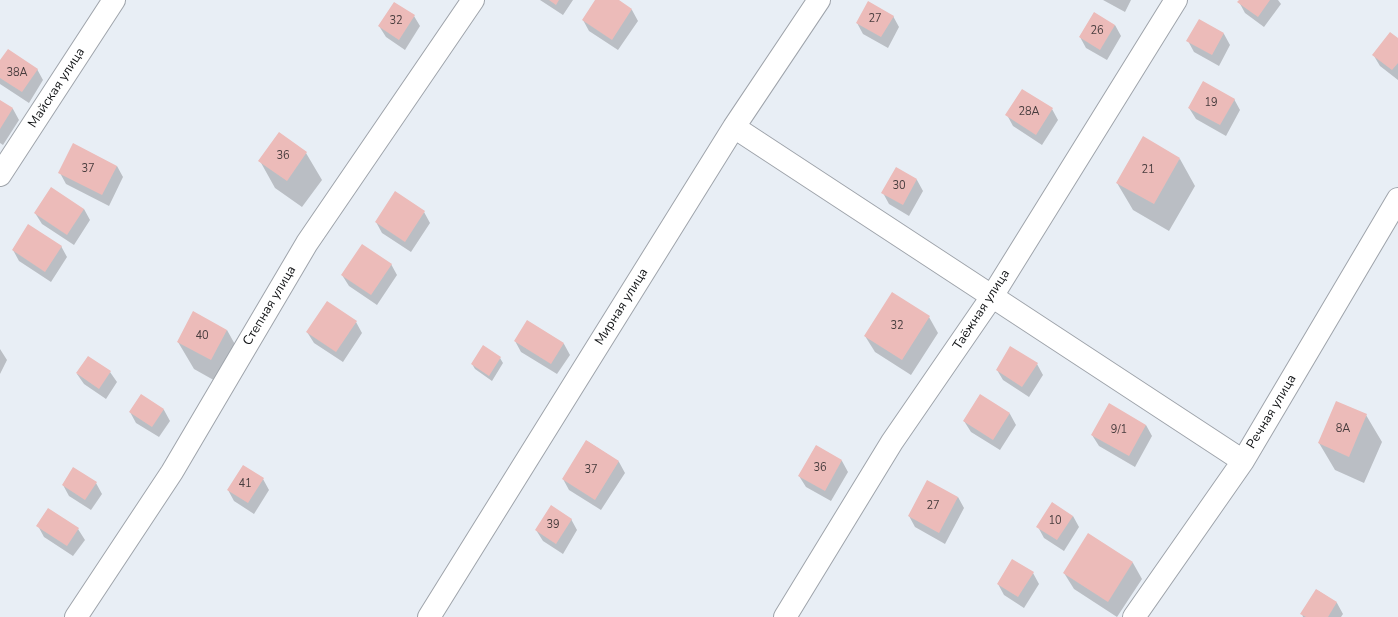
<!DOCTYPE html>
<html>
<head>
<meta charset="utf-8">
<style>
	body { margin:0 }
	canvas { display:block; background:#e8eef5 }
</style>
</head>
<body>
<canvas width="1398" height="617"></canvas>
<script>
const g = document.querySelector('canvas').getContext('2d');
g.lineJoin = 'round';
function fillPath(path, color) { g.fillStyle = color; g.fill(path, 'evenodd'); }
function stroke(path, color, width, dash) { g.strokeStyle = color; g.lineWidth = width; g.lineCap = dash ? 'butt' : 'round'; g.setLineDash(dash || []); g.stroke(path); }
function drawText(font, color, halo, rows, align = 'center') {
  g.font = font + ' "Nunito Sans",sans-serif'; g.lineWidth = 3.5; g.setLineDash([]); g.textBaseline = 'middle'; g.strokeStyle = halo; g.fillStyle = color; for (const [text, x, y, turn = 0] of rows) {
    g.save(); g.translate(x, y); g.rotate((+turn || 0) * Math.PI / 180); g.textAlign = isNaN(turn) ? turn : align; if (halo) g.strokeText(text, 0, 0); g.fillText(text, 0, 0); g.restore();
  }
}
const shadow = new Path2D(`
	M540,0H573L563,15Z
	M596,0H617L632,10L638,21L618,50L589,31L583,20Z
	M1103,0H1131L1125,12Z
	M1240,0H1278L1281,4L1264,27L1245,13L1239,2Z
	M414,16L420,26L405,50L386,37L379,26Z
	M893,16L899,27L888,48L863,34L857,23Z
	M1199,20L1224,34L1230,45L1219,66L1194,52L1188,41Z
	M1115,25L1121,36L1107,60L1086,48L1080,37Z
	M1398,39V80L1380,66L1374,56Z
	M0,62L37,69L43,80L29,103L0,84Z
	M1234,99L1240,110L1226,136L1196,119L1189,108Z
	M0,101L13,109L19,120L3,145L0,143Z
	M1052,109L1058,120L1042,145L1013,126L1007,115Z
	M306,153L322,180L302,207L275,188L260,161Z
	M1180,159L1195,186L1169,231L1133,210L1117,183Z
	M117,166L123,177L109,206L66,184L60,173Z
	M896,169L917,180L923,191L909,216L889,204L883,193Z
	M84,209L90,220L74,245L42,224L35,213Z
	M424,212L430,223L411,252L382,233L376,222Z
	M61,246L67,257L51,282L19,261L13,250Z
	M391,264L397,275L377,305L349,286L342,275Z
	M929,317L938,333L911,375L875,352L865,336Z
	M527,321L564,344L570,355L557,374L521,352L515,341Z
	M356,322L362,333L343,362L314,343L307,332Z
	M227,330L242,357L226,387L194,369L178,342Z
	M483,347L500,358L503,363L492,381L475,369L472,364Z
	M0,349L7,360L0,374Z
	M1037,364L1043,375L1029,397L1003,380L997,370Z
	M110,372L117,382L106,399L84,384L77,374Z
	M141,395L164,410L170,421L159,437L136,423L130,412Z
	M980,395L1010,414L1016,425L1000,450L971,432L964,421Z
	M1366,415L1382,442L1364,483L1335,470L1319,443Z
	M1146,425L1152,436L1135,467L1099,446L1092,435Z
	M587,441L619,462L625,473L601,510L569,490L563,479Z
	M816,446L842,461L848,472L831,501L806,487L799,476Z
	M263,479L269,490L254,514L234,501L228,490Z
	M96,483L102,494L91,510L69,496L63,485Z
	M958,497L964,508L945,544L915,527L909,516Z
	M1073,516L1079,527L1064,551L1044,538L1038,527Z
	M571,519L577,530L563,554L543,541L536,530Z
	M38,526L78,529L85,540L73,556L44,537Z
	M1089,535L1133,563L1142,579L1117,617L1074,589L1064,573Z
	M1033,573L1039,584L1024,608L1004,595L998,584Z
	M1317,590L1337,603L1343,614L1341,617H1303L1302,614Z`);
const building = new Path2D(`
	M549,0H559L556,5Z
	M595,0H619L632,9L612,40L582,20Z
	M1239,0H1270L1258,17L1237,2Z
	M868,1L894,16L881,37L856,23Z
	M394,2L415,15L399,40L378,26Z
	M1094,12L1115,25L1100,50L1079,37Z
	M1199,19L1224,33L1212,55L1186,41Z
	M1390,32L1398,38V63L1392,70L1372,55Z
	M8,49L38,69L22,92L0,78V60Z
	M1203,81L1235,99L1220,125L1188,108Z
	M1022,89L1053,108L1036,135L1005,115Z
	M0,100L13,108L0,129Z
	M279,132L307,152L287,181L258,161Z
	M1143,136L1180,158L1154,204L1116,183Z
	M73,143L117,166L102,195L58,173Z
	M896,167L917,179L903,205L881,193Z
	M51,187L84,209L67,235L34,213Z
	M395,191L425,211L405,242L375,222Z
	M28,224L62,246L45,272L12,250Z
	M362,244L392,264L371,295L341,275Z
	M892,292L930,316L902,360L864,336Z
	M327,301L357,321L336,352L306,332Z
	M193,311L227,330L211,360L177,342Z
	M527,320L564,343L551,364L514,341Z
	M483,345L501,357L489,376L471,364Z
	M1010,346L1038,363L1022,387L996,370Z
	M88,356L111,371L99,389L76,373Z
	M141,394L164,409L152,427L129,412Z
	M980,394L1010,413L993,440L963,421Z
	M1336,401L1367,414L1349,457L1318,443Z
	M1109,403L1146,425L1129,456L1091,435Z
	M586,440L619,461L595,500L562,479Z
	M816,445L842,460L825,491L798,476Z
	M243,465L264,478L248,503L227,490Z
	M73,467L97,482L85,500L62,485Z
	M927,480L958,497L939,533L908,516Z
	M1052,502L1073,516L1057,540L1036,527Z
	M551,505L572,519L556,544L535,530Z
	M48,508L79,528L67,546L36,526Z
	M1088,533L1133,562L1108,602L1063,573Z
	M1012,559L1034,572L1018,597L997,584Z
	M1316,589L1337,602L1328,617H1306L1300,614Z`);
const minor = new Path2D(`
	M734,127L1243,461
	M0,175L114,0
	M76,617L172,472L307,243L473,0
	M429,617L734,127L819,0
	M785,617L892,442L991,298L1176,0
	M1134,617L1243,461L1398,199`);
const numberNames = [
	["27",875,19],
	["32",396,21],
	["26",1097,31],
	["38А",17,73],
	["19",1211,103],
	["28А",1029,112],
	["36",283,156],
	["37",88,169],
	["21",1148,170],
	["30",899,186],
	["32",897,326],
	["40",202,336],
	["8А",1343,429],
	["9/1",1119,430],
	["36",820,468],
	["37",591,470],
	["41",245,484],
	["27",933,506],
	["10",1055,521],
	["39",553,525]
];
const streetNames = [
	["Майская улица",57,88,-57],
	["Степная улица",270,306,-59],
	["Мирная улица",622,307,-58],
	["Таёжная улица",982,310,-57],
	["Речная улица",1272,412,-59]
];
fillPath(shadow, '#0003');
fillPath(building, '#ecbbb9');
stroke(minor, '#9fa4ab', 24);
stroke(minor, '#fff', 22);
drawText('11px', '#483d3e', null, numberNames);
drawText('13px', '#111315', '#fff', streetNames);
</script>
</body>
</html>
